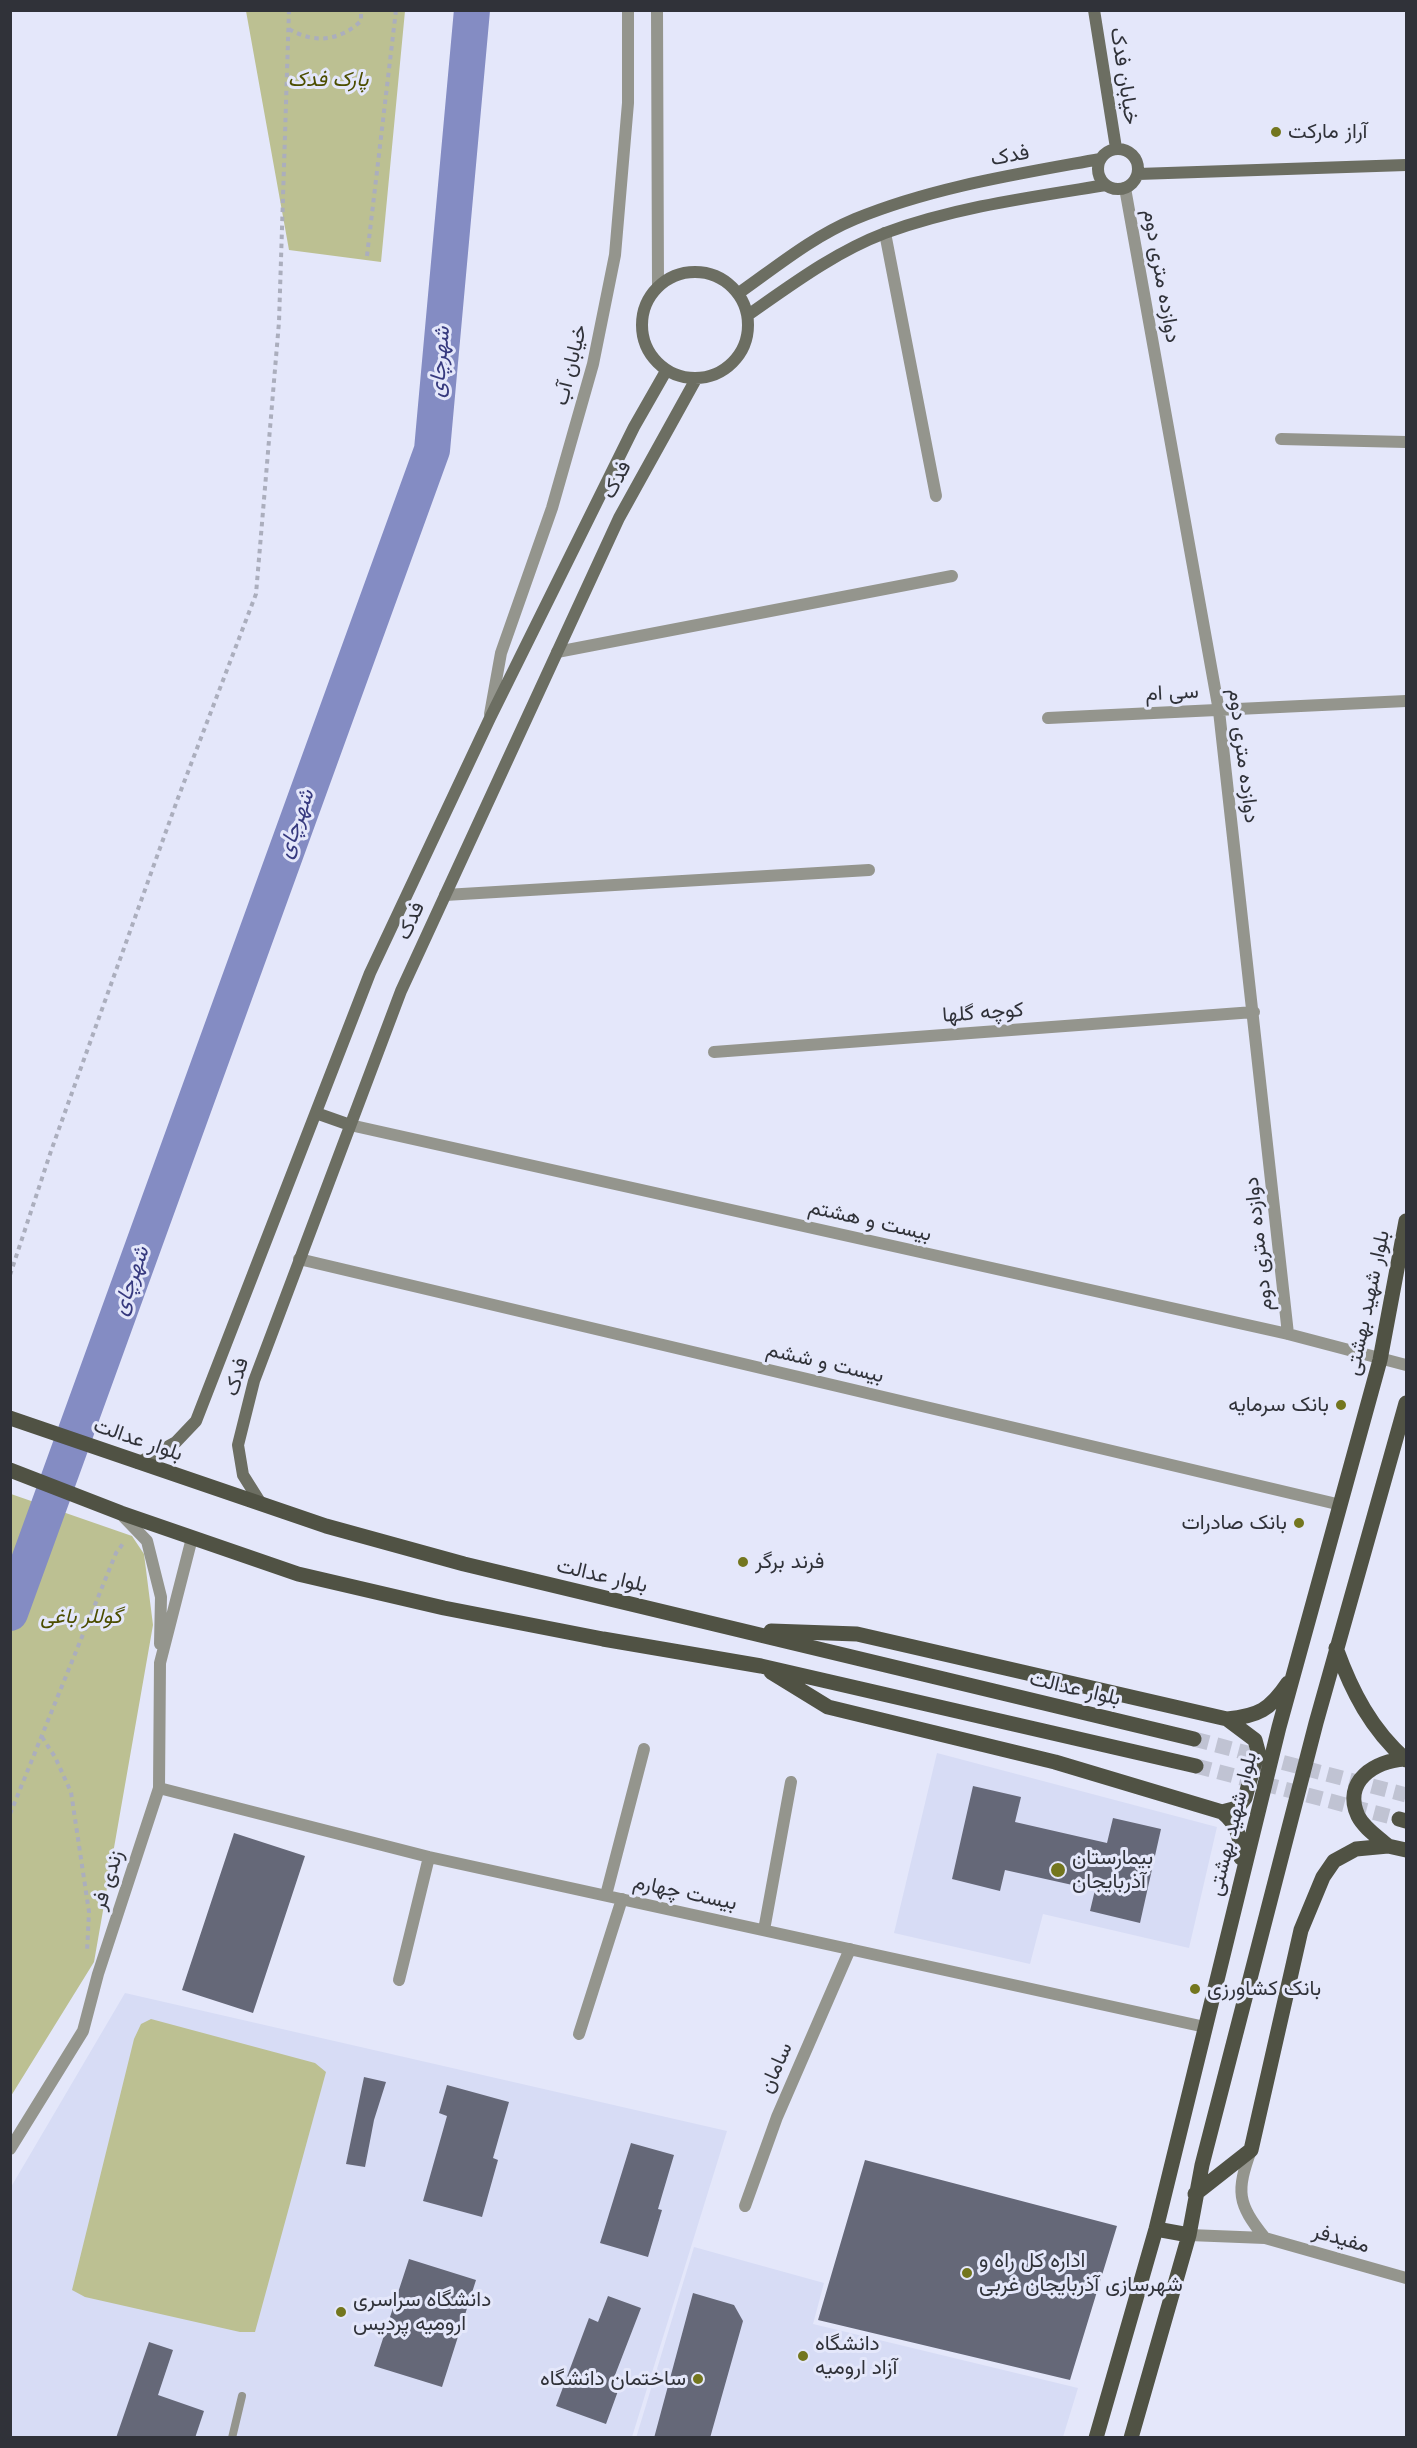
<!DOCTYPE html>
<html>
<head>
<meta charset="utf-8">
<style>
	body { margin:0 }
	#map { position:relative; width:1417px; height:2448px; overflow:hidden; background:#e4e7fa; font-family:"Libre Baskerville",serif }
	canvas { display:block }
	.frame { position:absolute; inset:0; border:12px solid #303239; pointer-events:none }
</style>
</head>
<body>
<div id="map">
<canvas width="1417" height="2448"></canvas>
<div class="frame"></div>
</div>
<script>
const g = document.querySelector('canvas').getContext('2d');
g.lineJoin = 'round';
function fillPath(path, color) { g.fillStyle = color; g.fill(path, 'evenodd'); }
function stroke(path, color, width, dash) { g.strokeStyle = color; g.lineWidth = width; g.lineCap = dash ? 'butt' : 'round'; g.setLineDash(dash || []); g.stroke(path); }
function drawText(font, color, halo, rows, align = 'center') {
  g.font = font + ' "Libre Baskerville",Vazirmatn,serif'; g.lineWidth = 6; g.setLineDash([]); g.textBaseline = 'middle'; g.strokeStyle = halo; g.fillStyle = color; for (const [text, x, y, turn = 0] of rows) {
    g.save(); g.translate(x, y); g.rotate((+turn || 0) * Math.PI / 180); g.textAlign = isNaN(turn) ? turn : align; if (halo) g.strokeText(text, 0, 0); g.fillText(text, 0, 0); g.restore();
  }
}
const built = new Path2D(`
	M937,1753L1217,1827L1189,1948L1043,1914L1030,1964L894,1933Z
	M125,1993L727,2131L632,2437L11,2438V2187Z
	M694,2247L824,2283L813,2324L1078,2388L1063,2437L636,2438Z`);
const green = new Path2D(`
	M246,11H405L381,262L289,250Z
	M11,1494L132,1536L144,1554L153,1625L94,1962L11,2096Z
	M151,2019L315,2063L326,2072L255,2332H240L85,2297L72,2290L134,2039L141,2024Z`);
const river = new Path2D(`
	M10,1613L432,450L472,10`);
const building = new Path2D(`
	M973,1786L1021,1797L1015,1822L1107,1843L1113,1818L1161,1829L1140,1923L1090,1911L1095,1890L1005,1870L1000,1891L952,1879Z
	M234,1833L305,1856L253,2013L182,1990Z
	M364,2077L386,2082L374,2120L365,2167L346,2164Z
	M447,2085L509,2102L493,2158L498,2160L482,2217L423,2201L447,2116L439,2113Z
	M631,2143L674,2155L658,2209L662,2210L648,2257L600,2243Z
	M865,2160L1117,2226L1070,2380L818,2320Z
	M409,2259L476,2280L442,2387L374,2366Z
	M693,2293L734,2305L743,2321L710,2438H654Z
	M608,2296L641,2308L610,2388L618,2391L606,2424L556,2406L589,2318L598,2322Z
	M149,2342L173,2350L158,2395L204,2411L195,2438H116Z`);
const primaryTunnel = new Path2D(`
	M1194,1739L1406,1795
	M1196,1766L1399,1819`);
const path = new Path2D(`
	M289,29C314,44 340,41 361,21V10
	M367,256L396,10
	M10,1275L51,1151L178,798L256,594L279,322L289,10
	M42,1737L55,1757L71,1792L89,1912L87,1952
	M10,1814L116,1553L125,1541`);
const lane = new Path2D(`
	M232,2438L242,2396`);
const street = new Path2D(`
	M657,10L658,285
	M1125,188L1219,711L1288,1334
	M885,233L936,496
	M1281,439L1406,442
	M557,652L952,576
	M490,714L501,653L552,508L593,364L615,255L628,103V10
	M1048,718L1406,701
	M445,895L869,870
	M714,1052L1254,1012
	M350,1125L1288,1334L1406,1365
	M299,1259L1341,1505
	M121,1514L147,1541L161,1597L160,1644
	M159,1788L429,1857L1205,2027
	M606,1895L644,1749
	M764,1930L791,1782
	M399,1980L429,1857
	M579,2034L622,1899
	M10,2149L83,2031L98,1974L159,1788L160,1663L192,1538
	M1251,2150C1236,2192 1237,2203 1265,2238
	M745,2206L777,2117L850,1949
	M1189,2235L1265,2238L1406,2278`);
const secondary = new Path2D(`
	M1094,10L1116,148
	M1098 169a20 20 0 1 1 40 0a20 20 0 1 1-40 0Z
	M1138,174L1406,165
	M642 325a53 53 0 1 1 106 0a53 53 0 1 1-106 0Z
	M739,293C776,267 812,237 855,219C933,187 1018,174 1100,159
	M748,315C791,285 835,252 885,233C956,207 1032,197 1106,185
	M316,1113L350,1125
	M138,1463L176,1442L196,1421L370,973L490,718L634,427L666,371
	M260,1502L243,1475L238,1445L254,1381L401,991L619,518L696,379`);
const primary = new Path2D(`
	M10,1418L326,1526L464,1564L1194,1739
	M10,1470L121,1513L298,1574L444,1608L603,1639L761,1666L1196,1766
	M771,1631L857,1634L1227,1719C1258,1716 1270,1710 1288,1683
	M1336,1648C1352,1692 1371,1729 1406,1760
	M771,1672L828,1707L1055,1762L1222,1812C1238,1825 1241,1838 1241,1858
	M1222,1812L1237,1808L1245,1798L1258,1751L1255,1740L1227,1719
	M1399,1819L1406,1821
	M1388,1846C1378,1837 1364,1828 1358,1816C1342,1781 1375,1761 1405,1759
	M1195,2194L1251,2150L1301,1930L1323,1877L1334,1861L1356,1849L1388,1846L1406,1850
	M1156,2229L1189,2235
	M1096,2438L1156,2229L1279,1727L1380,1360L1406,1221
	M1131,2438L1189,2235L1202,2165L1316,1723L1406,1403`);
const markers = [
	[1276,132,6,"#73761e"],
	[1341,1405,6,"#73761e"],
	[1299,1523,6,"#73761e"],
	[743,1562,6,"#73761e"],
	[1058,1870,8,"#73761e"],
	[1195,1989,6,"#73761e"],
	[967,2273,6,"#73761e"],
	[341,2312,6,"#73761e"],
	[803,2356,6,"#73761e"],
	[698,2379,6,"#73761e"]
];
const streetNames = [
	["خیابان فدک",1124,76,81],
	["فدک",1010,156,-11],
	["دوازده متری دوم",1161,276,80],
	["خیابان آب",571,365,-76],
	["فدک",617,480,-62],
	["سی ام",1172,693,-3],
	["دوازده متری دوم",1243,756,83],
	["فدک",411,921,-65],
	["کوچه گلها",983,1013,-4],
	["بیست و هشتم",870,1221,13],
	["دوازده متری دوم",1259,1244,-96],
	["بلوار شهید بهشتی",1368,1303,-78],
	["بیست و ششم",825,1363,13],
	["فدک",237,1377,-73],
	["بلوار عدالت",138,1440,19],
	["بلوار عدالت",602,1576,13],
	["بلوار عدالت",1075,1689,13],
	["بلوار شهید بهشتی",1233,1824,-76],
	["زندی فر",108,1880,-72],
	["بیست چهارم",685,1893,12],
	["سامان",776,2068,-66],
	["مفیدفر",1341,2239,16]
];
const parkNames = [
	["پارک فدک",328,80],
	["گوللر باغی",81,1617]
];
const poiNames = [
	["آراز مارکت",1288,132],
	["بانک سرمایه",1329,1405,"right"],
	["بانک صادرات",1287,1523,"right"],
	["فرند برگر",755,1562],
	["بیمارستان",1072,1858],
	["آذربایجان",1072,1882],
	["بانک کشاورزی",1207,1989],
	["اداره کل راه و",979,2261],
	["شهرسازی آذربایجان غربی",979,2285],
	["دانشگاه سراسری",353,2300],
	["ارومیه پردیس",353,2324],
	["دانشگاه",815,2344],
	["آزاد ارومیه",815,2368],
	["ساختمان دانشگاه",686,2379,"right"]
];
const waterNames = [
	["شهرچای",440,362,-85],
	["شهرچای",296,824,-70],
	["شهرچای",131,1281,-70]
];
fillPath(built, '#d7dcf5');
fillPath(green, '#bcc092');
stroke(river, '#848cc3', 36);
fillPath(building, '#656878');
stroke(primaryTunnel, '#c0c3d3', 15, [15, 8]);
stroke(path, '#abaebd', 4, [4.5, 4.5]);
stroke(lane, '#94958d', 8);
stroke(street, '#94958d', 12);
stroke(secondary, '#6c6e62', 12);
stroke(primary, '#505244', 15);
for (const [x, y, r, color] of markers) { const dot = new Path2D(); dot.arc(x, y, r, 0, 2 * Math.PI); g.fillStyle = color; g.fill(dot); stroke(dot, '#e4e7fa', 2); }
drawText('21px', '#303239', '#e4e7fa', streetNames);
drawText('italic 21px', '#4c4e00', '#e4e7fa', parkNames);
drawText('21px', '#303239', '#e4e7fa', poiNames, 'left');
drawText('italic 22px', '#373a7f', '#e4e7fa', waterNames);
</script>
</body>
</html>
